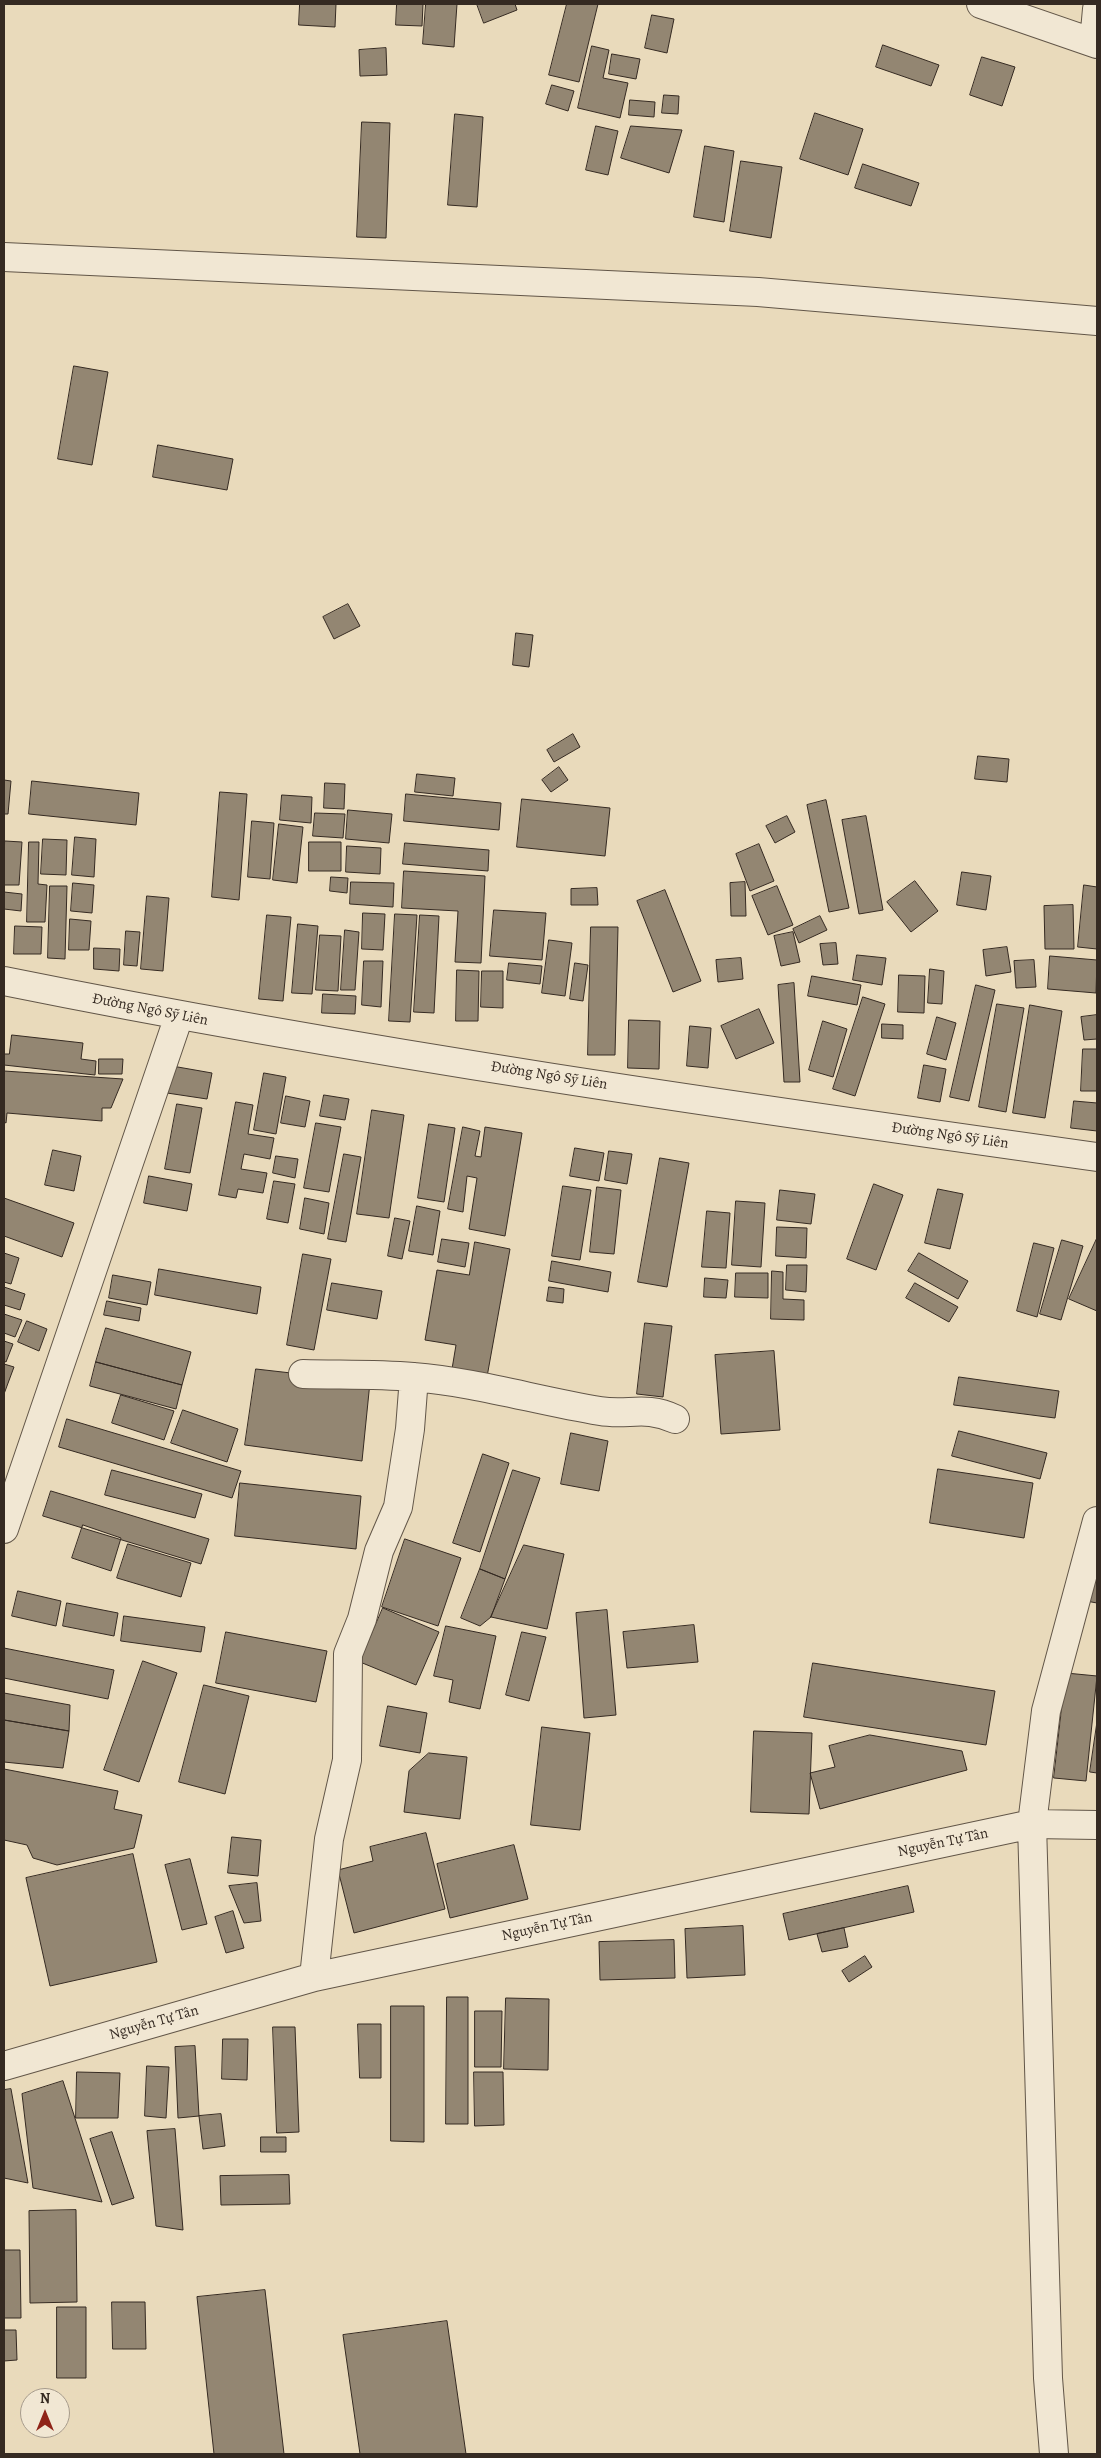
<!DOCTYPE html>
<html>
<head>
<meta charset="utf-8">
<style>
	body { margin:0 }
	#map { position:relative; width:1101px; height:2458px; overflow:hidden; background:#e9dabb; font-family:Alegreya,serif }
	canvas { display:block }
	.frame { position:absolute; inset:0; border:5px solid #352a22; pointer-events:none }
	.north { position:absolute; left:20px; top:2388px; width:50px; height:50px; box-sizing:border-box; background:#f1e7d3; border:1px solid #a69b8c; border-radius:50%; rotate:0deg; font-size:14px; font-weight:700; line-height:20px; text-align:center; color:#352a22 }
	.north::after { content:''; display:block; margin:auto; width:18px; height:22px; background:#8f2418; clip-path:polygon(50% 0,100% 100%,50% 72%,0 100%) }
</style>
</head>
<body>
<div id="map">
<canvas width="1101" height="2458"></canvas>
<div class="frame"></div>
<div class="north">N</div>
</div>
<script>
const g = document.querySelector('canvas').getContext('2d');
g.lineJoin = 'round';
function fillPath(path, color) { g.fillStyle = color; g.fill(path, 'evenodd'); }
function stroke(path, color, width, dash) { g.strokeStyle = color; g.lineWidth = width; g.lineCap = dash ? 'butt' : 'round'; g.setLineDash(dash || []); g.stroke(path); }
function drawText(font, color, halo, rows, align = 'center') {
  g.font = font + ' Alegreya,serif'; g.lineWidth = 5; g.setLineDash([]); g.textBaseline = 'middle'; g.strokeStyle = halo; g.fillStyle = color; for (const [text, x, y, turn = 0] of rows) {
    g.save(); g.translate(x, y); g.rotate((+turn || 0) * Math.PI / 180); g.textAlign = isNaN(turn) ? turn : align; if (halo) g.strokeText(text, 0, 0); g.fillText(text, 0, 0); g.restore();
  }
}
const building = new Path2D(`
	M300,4H336L335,27L299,25Z
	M397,4H423L422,26L396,25Z
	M426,4H457L454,47L423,44Z
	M477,4H515L517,10L484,23Z
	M567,4H598L579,82L549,75Z
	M652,15L674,19L667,53L645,48Z
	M883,45L939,65L931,86L876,67Z
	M592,46L609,50L603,78L628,83L620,118L578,108Z
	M386,48L387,75L360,76L359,50Z
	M612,54L640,59L636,79L609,74Z
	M982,57L1015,67L1002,106L970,95Z
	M552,85L574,91L568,111L546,104Z
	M664,95L679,96L678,114L662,113Z
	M630,100L655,102L654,117L629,115Z
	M815,113L863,129L848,175L800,159Z
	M455,114L483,117L477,207L448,205Z
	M362,122L390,123L386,238L357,237Z
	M596,126L618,131L608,175L586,170Z
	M631,126L682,130L669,173L621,158Z
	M705,146L734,151L724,222L694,217Z
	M741,161L782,167L771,238L730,231Z
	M863,164L919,183L911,206L855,188Z
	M74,366L108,372L92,465L58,459Z
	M158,445L233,459L227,490L153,477Z
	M348,604L360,626L334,639L323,617Z
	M516,633L533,635L529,667L513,665Z
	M573,734L580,747L554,762L547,750Z
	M978,756L1009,759L1007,782L975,779Z
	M559,767L568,780L551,792L542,780Z
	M417,774L455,778L453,796L415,792Z
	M4,780L11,781L8,814H4Z
	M32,781L139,793L136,825L29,814Z
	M325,783L345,784L344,809L324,808Z
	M220,792L247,794L239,900L212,897Z
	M406,794L501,803L499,830L404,821Z
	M282,795L312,797L311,823L280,820Z
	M522,799L610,808L605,856L517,847Z
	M826,800L849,908L829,912L807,805Z
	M348,810L392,814L389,843L346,839Z
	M315,813L345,814L343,838L313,836Z
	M787,816L795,832L775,843L766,826Z
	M866,816L883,910L859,914L842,820Z
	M252,821L274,823L270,879L248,877Z
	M279,824L303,827L297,883L273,880Z
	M75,837L96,839L94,877L72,875Z
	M43,839L67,840L66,875L41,874Z
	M5,841L22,842L19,885H4Z
	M29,842H39L38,884L47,885L45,922H27Z
	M309,842H341V871H309Z
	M405,843L489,850L488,871L403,864Z
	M759,844L774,881L750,891L736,854Z
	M347,846L381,848L380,874L346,872Z
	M404,871L485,876L481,963L455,962L458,911L402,908Z
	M962,872L991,876L986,910L957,905Z
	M331,877L348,878L347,893L330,891Z
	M915,881L938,911L911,932L887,902Z
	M351,882L394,883L393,907L350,904Z
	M745,882L746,916H731L730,883Z
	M73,883L94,885L92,913L71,911Z
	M1084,885L1097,887V949L1078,947Z
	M50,886H67L65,959L48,958Z
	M777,886L793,925L768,935L752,896Z
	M597,888L598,905H571V889Z
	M665,890L701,981L673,992L637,901Z
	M4,892L22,894L21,911L4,909Z
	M147,896L169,898L163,971L141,969Z
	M1073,905L1074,949H1045L1044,906Z
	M494,910L546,913L542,960L490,956Z
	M363,913L385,914L383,950L362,949Z
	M395,914L417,915L410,1022L389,1021Z
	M267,915L291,917L283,1001L259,999Z
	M420,915L439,916L434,1013L414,1012Z
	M820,916L827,930L799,943L793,929Z
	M70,919L91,921L89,950H69Z
	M298,924L318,926L312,994L292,993Z
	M15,926L42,927L41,954H14Z
	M591,927H618L615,1055H588Z
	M345,930L359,932L355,990H341Z
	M126,931L140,932L137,966L124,965Z
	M793,932L800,962L781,966L774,936Z
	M320,935L341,936L338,991L316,990Z
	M549,940L572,943L565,996L542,993Z
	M836,943L838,964L823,965L820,944Z
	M1007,947L1011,972L986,976L983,950Z
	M94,948L120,949L119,971L94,969Z
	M857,955L886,958L882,985L853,980Z
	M1050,956L1097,960L1096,993L1048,989Z
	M741,958L743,979L718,982L716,960Z
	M1034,960L1036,987L1016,988L1014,961Z
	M364,961H383L381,1007L362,1005Z
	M509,963L542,966L540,984L507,980Z
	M575,963L588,965L583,1001L570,999Z
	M930,969L944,971L942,1004L928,1003Z
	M457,970L479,971L478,1021H456Z
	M482,971H503V1008L481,1007Z
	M899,975L925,976L924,1013L898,1012Z
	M812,976L861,985L857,1005L808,996Z
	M794,983L800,1082H784L778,985Z
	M976,985L995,990L969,1101L950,1097Z
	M323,994L356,996L355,1014L322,1013Z
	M863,997L885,1004L855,1096L833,1089Z
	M997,1004L1024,1008L1006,1112L979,1107Z
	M1030,1005L1062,1011L1045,1118L1013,1113Z
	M759,1009L774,1043L736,1059L721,1026Z
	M1097,1015V1039L1084,1040L1081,1017Z
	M937,1017L956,1023L946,1060L927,1054Z
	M629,1020L660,1021L659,1069L628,1068Z
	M823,1021L847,1029L833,1077L809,1070Z
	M882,1024L903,1025V1039L882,1038Z
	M690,1026L711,1028L708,1068L687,1066Z
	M12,1035L83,1043L81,1059L96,1061L95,1075L4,1065V1054H9Z
	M1083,1049H1097V1091H1081Z
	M99,1059H123L122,1074H99Z
	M924,1065L946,1069L940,1102L918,1098Z
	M172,1066L212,1073L207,1099L167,1093Z
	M4,1071L123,1079L111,1108H102V1121L7,1113L6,1123L4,1122Z
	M264,1073L286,1077L276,1134L254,1130Z
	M324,1095L349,1099L345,1120L320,1116Z
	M286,1096L310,1101L305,1127L281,1123Z
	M1074,1101L1097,1103V1131L1071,1128Z
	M236,1102L253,1105L248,1134L274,1138L270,1159L244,1154L241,1169L267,1173L263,1193L238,1189L236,1198L219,1195Z
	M177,1104L202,1108L190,1173L165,1169Z
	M372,1110L404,1115L389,1218L357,1214Z
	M316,1123L341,1127L329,1192L304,1188Z
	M429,1124L455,1128L444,1202L418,1198Z
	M463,1127L480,1131L475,1156L481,1157L485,1127L522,1133L505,1236L469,1229L477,1178L467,1176L463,1212L448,1209Z
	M575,1148L604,1153L599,1181L570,1176Z
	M53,1150L81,1156L74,1191L45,1185Z
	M609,1151L632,1154L627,1184L605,1180Z
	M344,1154L361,1157L346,1242L328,1239Z
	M276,1156L298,1159L295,1178L273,1173Z
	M660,1158L689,1163L667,1287L638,1282Z
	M149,1176L192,1184L187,1211L144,1203Z
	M274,1181L295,1184L288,1223L267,1219Z
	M874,1184L903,1195L876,1270L847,1259Z
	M563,1186L591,1190L580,1260L552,1256Z
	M597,1187L621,1190L614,1254L590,1252Z
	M938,1189L963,1194L950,1249L925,1243Z
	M780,1190L815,1194L811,1224L777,1220Z
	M4,1198L74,1223L62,1257L4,1236Z
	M305,1198L329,1203L324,1234L300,1229Z
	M736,1201L765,1203L761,1267L732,1265Z
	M417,1206L440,1211L433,1255L409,1251Z
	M707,1211L730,1213L726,1268L702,1267Z
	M395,1218L410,1221L402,1259L388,1256Z
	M777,1227L807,1228L806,1258L776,1256Z
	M1097,1238V1311L1069,1299Z
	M442,1239L469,1243L465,1267L438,1262Z
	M1062,1240L1083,1246L1061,1320L1040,1314Z
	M475,1242L510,1249L485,1388L450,1381L456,1345L425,1340L437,1270L469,1275Z
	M1034,1243L1054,1248L1037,1317L1017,1311Z
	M4,1253L19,1258L11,1284L4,1282Z
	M919,1253L968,1281L958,1299L908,1271Z
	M303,1254L331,1259L314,1350L287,1345Z
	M552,1261L611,1272L608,1292L549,1281Z
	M787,1265H807L806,1292L786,1290Z
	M159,1269L261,1287L257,1314L155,1295Z
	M772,1271L783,1272V1299L804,1300V1320L771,1319Z
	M736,1273H768V1298L735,1297Z
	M113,1275L151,1282L147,1305L109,1298Z
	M705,1278L728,1280L726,1298L704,1297Z
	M332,1283L382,1291L377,1319L327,1310Z
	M915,1283L958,1307L949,1322L906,1298Z
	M4,1287L25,1294L20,1310L4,1305Z
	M549,1287L564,1289L563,1303L547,1301Z
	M107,1301L141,1308L139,1321L104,1315Z
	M4,1314L22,1320L15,1337L4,1333Z
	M27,1321L47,1329L39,1351L18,1342Z
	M645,1323L672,1326L663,1397L637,1394Z
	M106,1328L191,1352L182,1385L96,1362Z
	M4,1341L13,1344L6,1362L4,1361Z
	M774,1351L780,1430L721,1434L715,1355Z
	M96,1362L182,1385L176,1409L90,1386Z
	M4,1364L14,1367L4,1394Z
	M256,1369L370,1382L362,1461L245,1445Z
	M959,1377L1059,1391L1055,1418L954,1405Z
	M121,1395L174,1411L164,1440L112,1423Z
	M183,1410L238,1429L227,1462L171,1443Z
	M67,1419L241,1471L232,1498L59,1447Z
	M959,1431L1047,1453L1040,1479L952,1456Z
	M571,1433L608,1441L599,1491L561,1484Z
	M483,1454L509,1463L480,1552L453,1543Z
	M938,1469L1033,1483L1024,1538L930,1523Z
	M112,1470L202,1494L195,1518L105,1495Z
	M513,1470L540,1478L505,1579L480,1569Z
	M240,1483L361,1496L356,1549L235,1536Z
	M51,1491L209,1539L201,1564L43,1516Z
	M83,1525L121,1538L111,1571L72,1558Z
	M405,1539L461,1558L438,1626L382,1607Z
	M128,1544L191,1563L181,1597L117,1578Z
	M524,1545L564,1554L547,1629L491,1617Z
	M480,1569L505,1579L491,1617L480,1626L461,1618Z
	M1097,1579V1603L1086,1601Z
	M18,1591L61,1601L56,1626L12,1616Z
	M67,1603L118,1613L114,1636L63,1626Z
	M383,1608L439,1632L416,1685L360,1662Z
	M607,1610L616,1715L584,1718L576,1613Z
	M124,1616L205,1627L201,1652L121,1641Z
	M694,1625L698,1662L627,1668L623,1632Z
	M446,1626L496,1636L480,1709L449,1702L453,1680L434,1676Z
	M226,1632L327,1651L316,1702L216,1683Z
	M522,1632L546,1637L529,1701L506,1695Z
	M4,1648L114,1670L108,1699L4,1678Z
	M143,1661L177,1673L139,1782L104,1770Z
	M813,1663L995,1691L986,1745L804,1717Z
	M1066,1673L1097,1676L1086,1781L1054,1778Z
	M204,1685L249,1696L225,1794L179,1782Z
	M4,1693L70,1705L69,1731L4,1720Z
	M388,1706L427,1713L420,1753L380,1746Z
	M4,1720L69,1731L63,1768L4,1762Z
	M1097,1722V1773L1090,1772Z
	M542,1727L590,1733L580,1830L531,1825Z
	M754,1731L812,1733L809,1814L751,1812Z
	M870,1735L962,1751L967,1770L820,1809L810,1773L835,1767L829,1746Z
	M429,1753L467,1757L460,1819L404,1812L409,1771Z
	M4,1769L118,1791L114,1809L142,1815L134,1848L57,1865L33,1858L27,1845L4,1840Z
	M426,1833L445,1909L354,1933L338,1870L373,1861L370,1847Z
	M232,1837L261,1840L258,1876L228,1873Z
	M514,1845L528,1899L450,1918L437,1864Z
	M133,1854L157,1962L50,1986L26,1878Z
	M190,1859L207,1924L182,1930L165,1865Z
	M257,1883L261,1921L244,1923L229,1886Z
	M908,1886L914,1912L789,1940L783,1914Z
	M233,1911L244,1948L226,1953L215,1917Z
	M743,1926L745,1975L687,1978L685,1929Z
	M844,1928L848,1947L822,1952L817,1934Z
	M674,1940L675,1978L600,1980L599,1942Z
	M865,1956L872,1967L849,1982L842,1971Z
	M447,1997H468V2124H446Z
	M506,1998L549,1999L548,2070L504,2069Z
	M391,2006H424V2142L391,2141Z
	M475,2011H502L501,2067H475Z
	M358,2024H381V2078H360Z
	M273,2027H295L299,2132L277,2133Z
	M223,2039H248L247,2080L222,2079Z
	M195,2046L199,2116L178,2118L175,2047Z
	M147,2066L169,2067L166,2118L145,2116Z
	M77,2072L120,2073L118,2118H76Z
	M474,2072H503L504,2125L475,2126Z
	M63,2081L102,2202L33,2188L22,2094Z
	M11,2089L28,2183L4,2178V2090Z
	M221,2114L225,2146L203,2149L199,2116Z
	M175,2129L183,2230L156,2226L147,2131Z
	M112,2132L134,2198L112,2205L90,2139Z
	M261,2137H286V2152H261Z
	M289,2175L290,2204L221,2205L220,2176Z
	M76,2210L77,2302L30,2303L29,2211Z
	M4,2250H20L21,2318H4Z
	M265,2290L284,2454H214L197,2297Z
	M112,2302H145L146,2349H113Z
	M57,2307H86V2378H57Z
	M447,2321L466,2454H360L343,2335Z
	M4,2330H16L17,2360L4,2361Z`);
const minor = new Path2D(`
	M981,4L1097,44
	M1094,42L1097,9
	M4,257L758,292L1097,321
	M4,981C365,1054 732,1106 1097,1157
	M303,1374C339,1375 377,1374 413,1377C476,1382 538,1401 600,1411C628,1416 645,1405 675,1419
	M4,1529L179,1016
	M314,1977L329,1839L347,1760L348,1654L362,1619L379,1551L398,1507L410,1429L414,1377
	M4,2066L314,1977L1032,1824L1097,1825
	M1054,2454L1048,2378L1032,1824L1046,1711L1097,1521`);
const streetNames = [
	["Đường Ngô Sỹ Liên",150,1010,11],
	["Đường Ngô Sỹ Liên",549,1076,9],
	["Đường Ngô Sỹ Liên",950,1136,8],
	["Nguyễn Tự Tân",943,1843,-12],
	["Nguyễn Tự Tân",547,1927,-12],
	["Nguyễn Tự Tân",154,2023,-16]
];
fillPath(building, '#938672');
stroke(building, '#352a22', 1);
stroke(minor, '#625648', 30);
stroke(minor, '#f1e7d3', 28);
drawText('15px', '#352a22', '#f1e7d3', streetNames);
</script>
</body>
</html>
